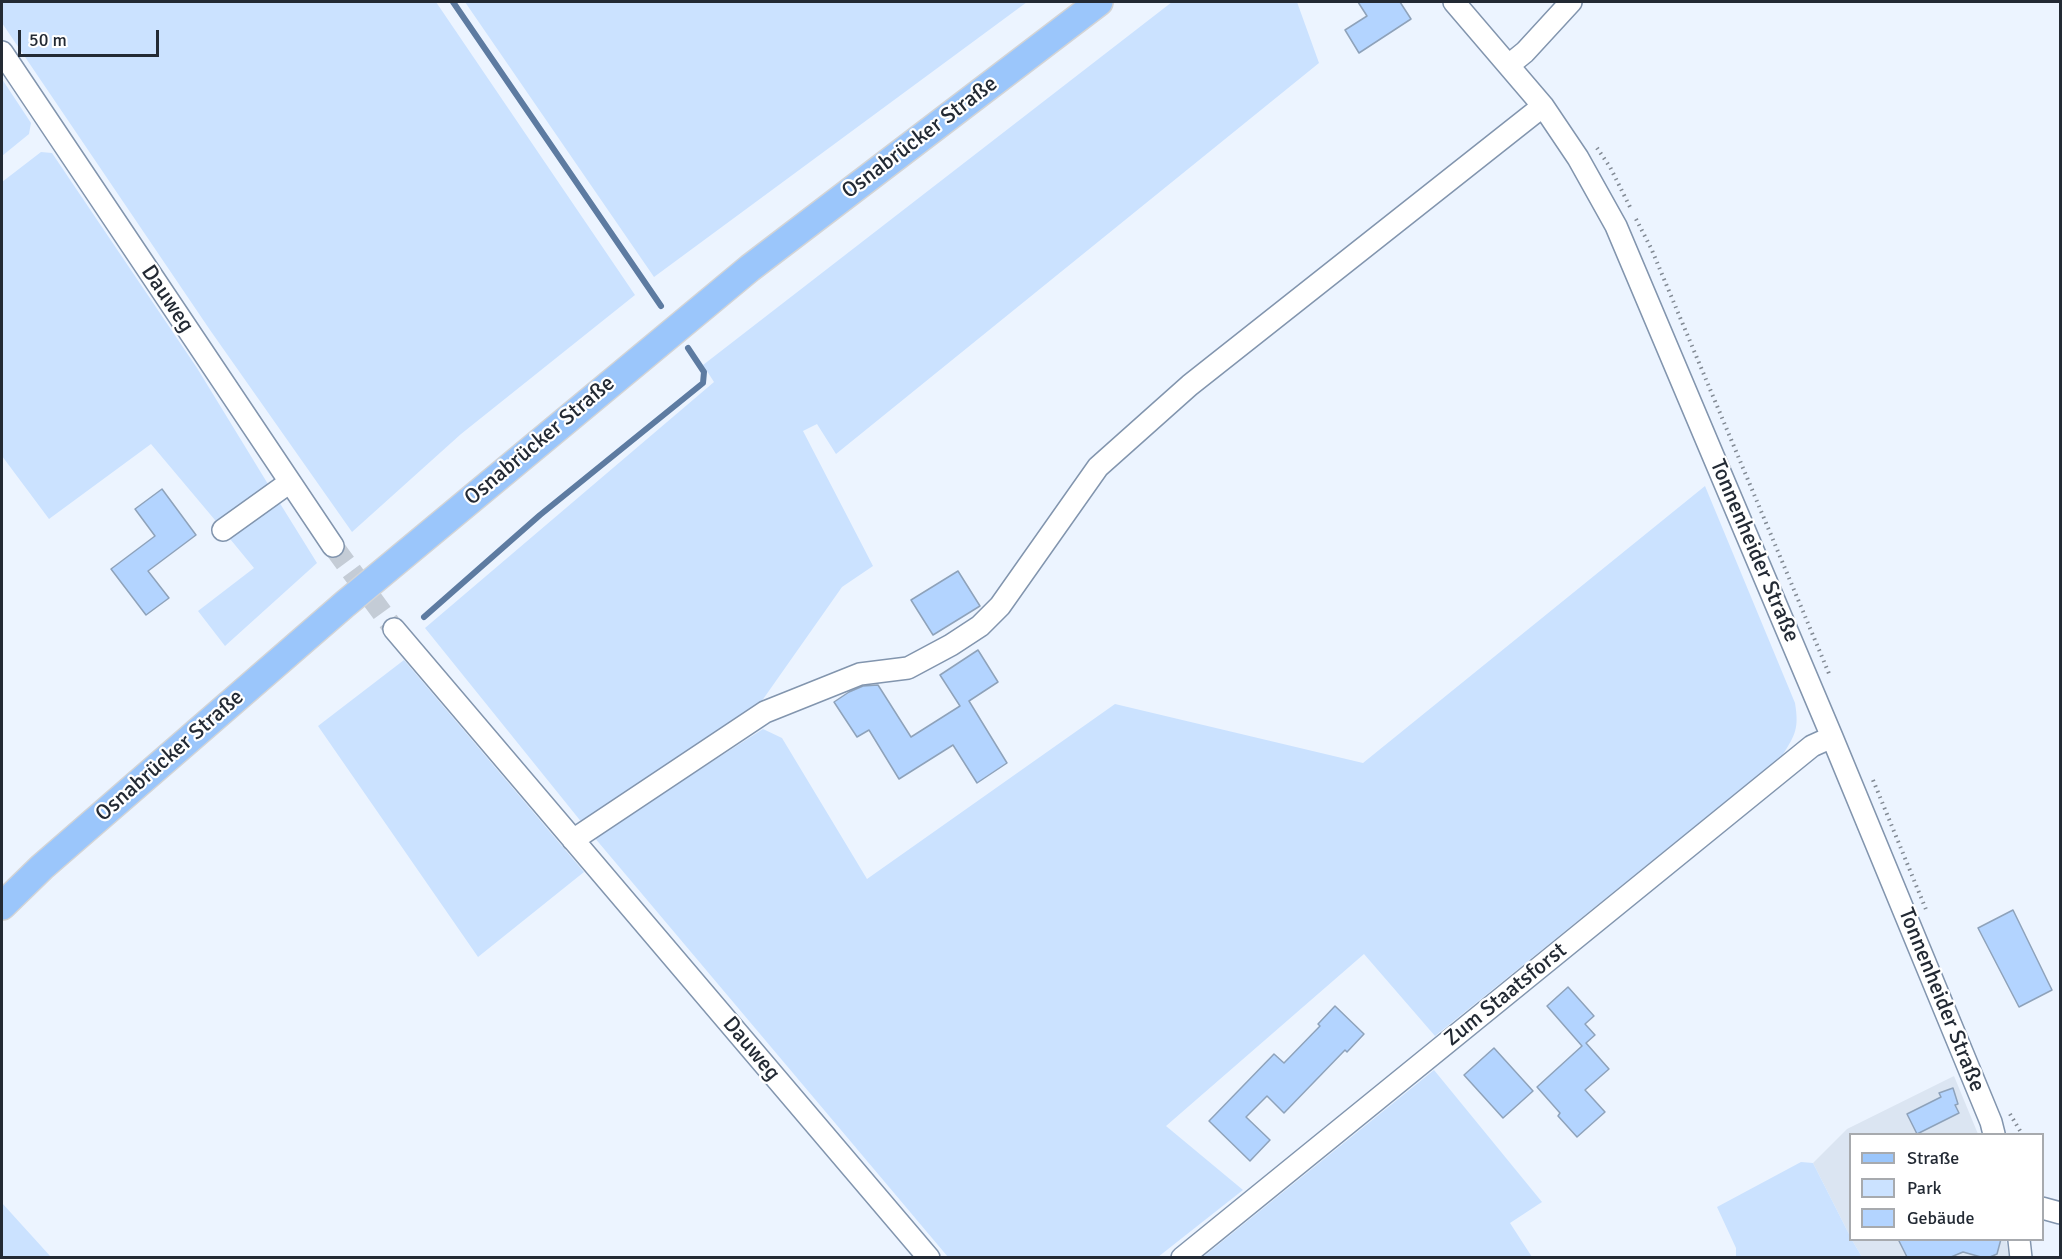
<!DOCTYPE html>
<html>
<head>
<meta charset="utf-8">
<style>
	body { margin:0 }
	#map { position:relative; width:2062px; height:1259px; overflow:hidden; background:#ecf4ff; font-family:Signika,sans-serif }
	canvas { display:block }
	.frame { position:absolute; inset:0; border:3px solid #232a34; pointer-events:none }
	.legend { position:absolute; left:1849px; top:1133px; width:195px; height:108px; box-sizing:border-box; background:#fff; border:2px solid #a7aaae; margin:0; padding:8px 10px; list-style:none; font-size:18px; color:#232a34 }
	.legend li { display:flex; align-items:center; gap:12px; height:30px }
	.legend b { width:30px; border:2px solid #a7aaae }
	.scale { position:absolute; left:18px; top:30px; width:141px; height:27px; box-sizing:border-box; border:3px solid #232a34; border-top:0; padding-left:8px; font-size:18px; line-height:21px; white-space:nowrap; color:#232a34; -webkit-text-stroke:4px #fff; paint-order:stroke }
</style>
</head>
<body>
<div id="map">
<canvas width="2062" height="1259"></canvas>
<div class="frame"></div>
<ul class="legend">
<li><b style="height:8px;background:#9bc6fb"></b>Straße</li>
<li><b style="height:16px;background:#cbe2ff"></b>Park</li>
<li><b style="height:16px;background:#b3d4ff"></b>Gebäude</li>
</ul>
<div class="scale">50 m</div>
</div>
<script>
const g = document.querySelector('canvas').getContext('2d');
g.lineJoin = 'round';
function fillPath(path, color) { g.fillStyle = color; g.fill(path, 'evenodd'); }
function stroke(path, color, width, dash) { g.strokeStyle = color; g.lineWidth = width; g.lineCap = dash ? 'butt' : 'round'; g.setLineDash(dash || []); g.stroke(path); }
function drawText(font, color, halo, rows, align = 'center') {
  g.font = font + ' Signika,sans-serif'; g.lineWidth = 4.5; g.setLineDash([]); g.textBaseline = 'middle'; g.strokeStyle = halo; g.fillStyle = color; for (const [text, x, y, turn = 0] of rows) {
    g.save(); g.translate(x, y); g.rotate((+turn || 0) * Math.PI / 180); g.textAlign = isNaN(turn) ? turn : align; if (halo) g.strokeText(text, 0, 0); g.fillText(text, 0, 0); g.restore();
  }
}
const built = new Path2D(`
	M1954,1076L1978,1134H1850V1236L1813,1163L1847,1129Z
	M1852,1240H2006L2009,1257H1862Z`);
const green = new Path2D(`
	M2,2H436L635,295L461,434L352,532L210,330L2,23Z
	M465,2H1027L654,277Z
	M1172,2H1297L1319,63L836,454L817,424L803,431L873,566L842,587L759,705L583,824L425,628L714,382L703,365Z
	M2,79L31,123L29,134L2,156Z
	M41,152L52,153L197,368L271,489L220,526L151,444L49,519L2,456V182Z
	M1705,486L1795,703C1799,728 1796,734 1782,756L1435,1036L1364,954L1166,1126L1243,1190L1158,1257H948L594,837L763,729L782,738L867,879L1115,704L1363,763Z
	M276,497L317,563L225,646L198,611L254,568L226,534Z
	M404,660L584,872L478,957L318,726Z
	M1434,1070L1542,1202L1510,1223L1532,1257H1203Z
	M1801,1162L1813,1163L1850,1236V1240H1852L1862,1257H1736V1248L1717,1207Z
	M2,1203L51,1257H2Z`);
const stream = new Path2D(`
	M453,2L661,306
	M424,617L540,515L703,383L704,372L688,348`);
const building = new Path2D(`
	M1358,2H1400L1411,19L1359,53L1345,30L1367,16Z
	M162,489L196,535L148,571L169,598L146,615L111,569L155,536L135,509Z
	M958,571L980,606L933,635L911,600Z
	M978,650L998,682L969,701L1007,763L977,783L953,745L899,779L869,730L857,737L834,702L849,692L863,686L878,685L911,737L960,706L940,675Z
	M2013,910L2052,990L2019,1007L1978,928Z
	M1568,987L1594,1016L1585,1024L1595,1035L1586,1043L1609,1069L1585,1090L1605,1112L1577,1137L1558,1116L1560,1113L1537,1087L1582,1046L1547,1006Z
	M1335,1006L1364,1034L1347,1052L1345,1050L1284,1113L1267,1096L1246,1117L1270,1140L1250,1161L1209,1121L1274,1054L1284,1063L1320,1026L1318,1024Z
	M1494,1048L1533,1091L1503,1118L1464,1075Z
	M1953,1088L1958,1104L1955,1105L1959,1113L1917,1134L1907,1114L1941,1097L1939,1093Z
	M1898,1239H2001L1997,1254L1990,1257H1981L1963,1252L1951,1257H1907Z`);
const minorTunnel = new Path2D(`
	M333,546L394,629`);
const path = new Path2D(`
	M1597,148L1610,167L1630,207
	M1636,219L1651,248L1830,676
	M1873,780L1927,912
	M2010,1114L2022,1134`);
const minor = new Path2D(`
	M1454,2L1543,106L1578,158L1616,226L1832,737L1991,1122L1994,1134
	M2,52L333,546
	M1509,65L1525,52L1571,2
	M223,530L290,482
	M394,629L929,1258
	M573,840L765,712L860,674L908,668L951,645L980,626L1000,606L1098,467L1190,385L1543,106
	M2042,1208L2060,1213
	M2019,1240L2021,1258
	M1182,1258L1812,746L1832,737`);
const major = new Path2D(`
	M2,906L42,867L345,604L750,268L1099,2`);
const streetNames = [
	["Osnabrücker Straße",920,138,-37],
	["Dauweg",167,299,56],
	["Osnabrücker Straße",540,441,-40],
	["Tonnenheider Straße",1754,551,67],
	["Osnabrücker Straße",170,756,-41],
	["Zum Staatsforst",1506,995,-39],
	["Tonnenheider Straße",1941,1000,68],
	["Dauweg",751,1049,50]
];
fillPath(built, '#dbe5f2');
fillPath(green, '#cbe2ff');
stroke(stream, '#5d7ba1', 6);
fillPath(building, '#b3d4ff');
stroke(building, '#8ea2ba', 1.5);
stroke(minorTunnel, '#c4ccd6', 21, [21, 10]);
stroke(minor, '#8295ae', 24);
stroke(major, '#d3d4d6', 30);
stroke(path, '#828a94', 4, [1.5, 4.5]);
stroke(minor, '#fff', 21);
stroke(major, '#9bc6fb', 27);
drawText('22px', '#232a34', '#fff', streetNames);
</script>
</body>
</html>
